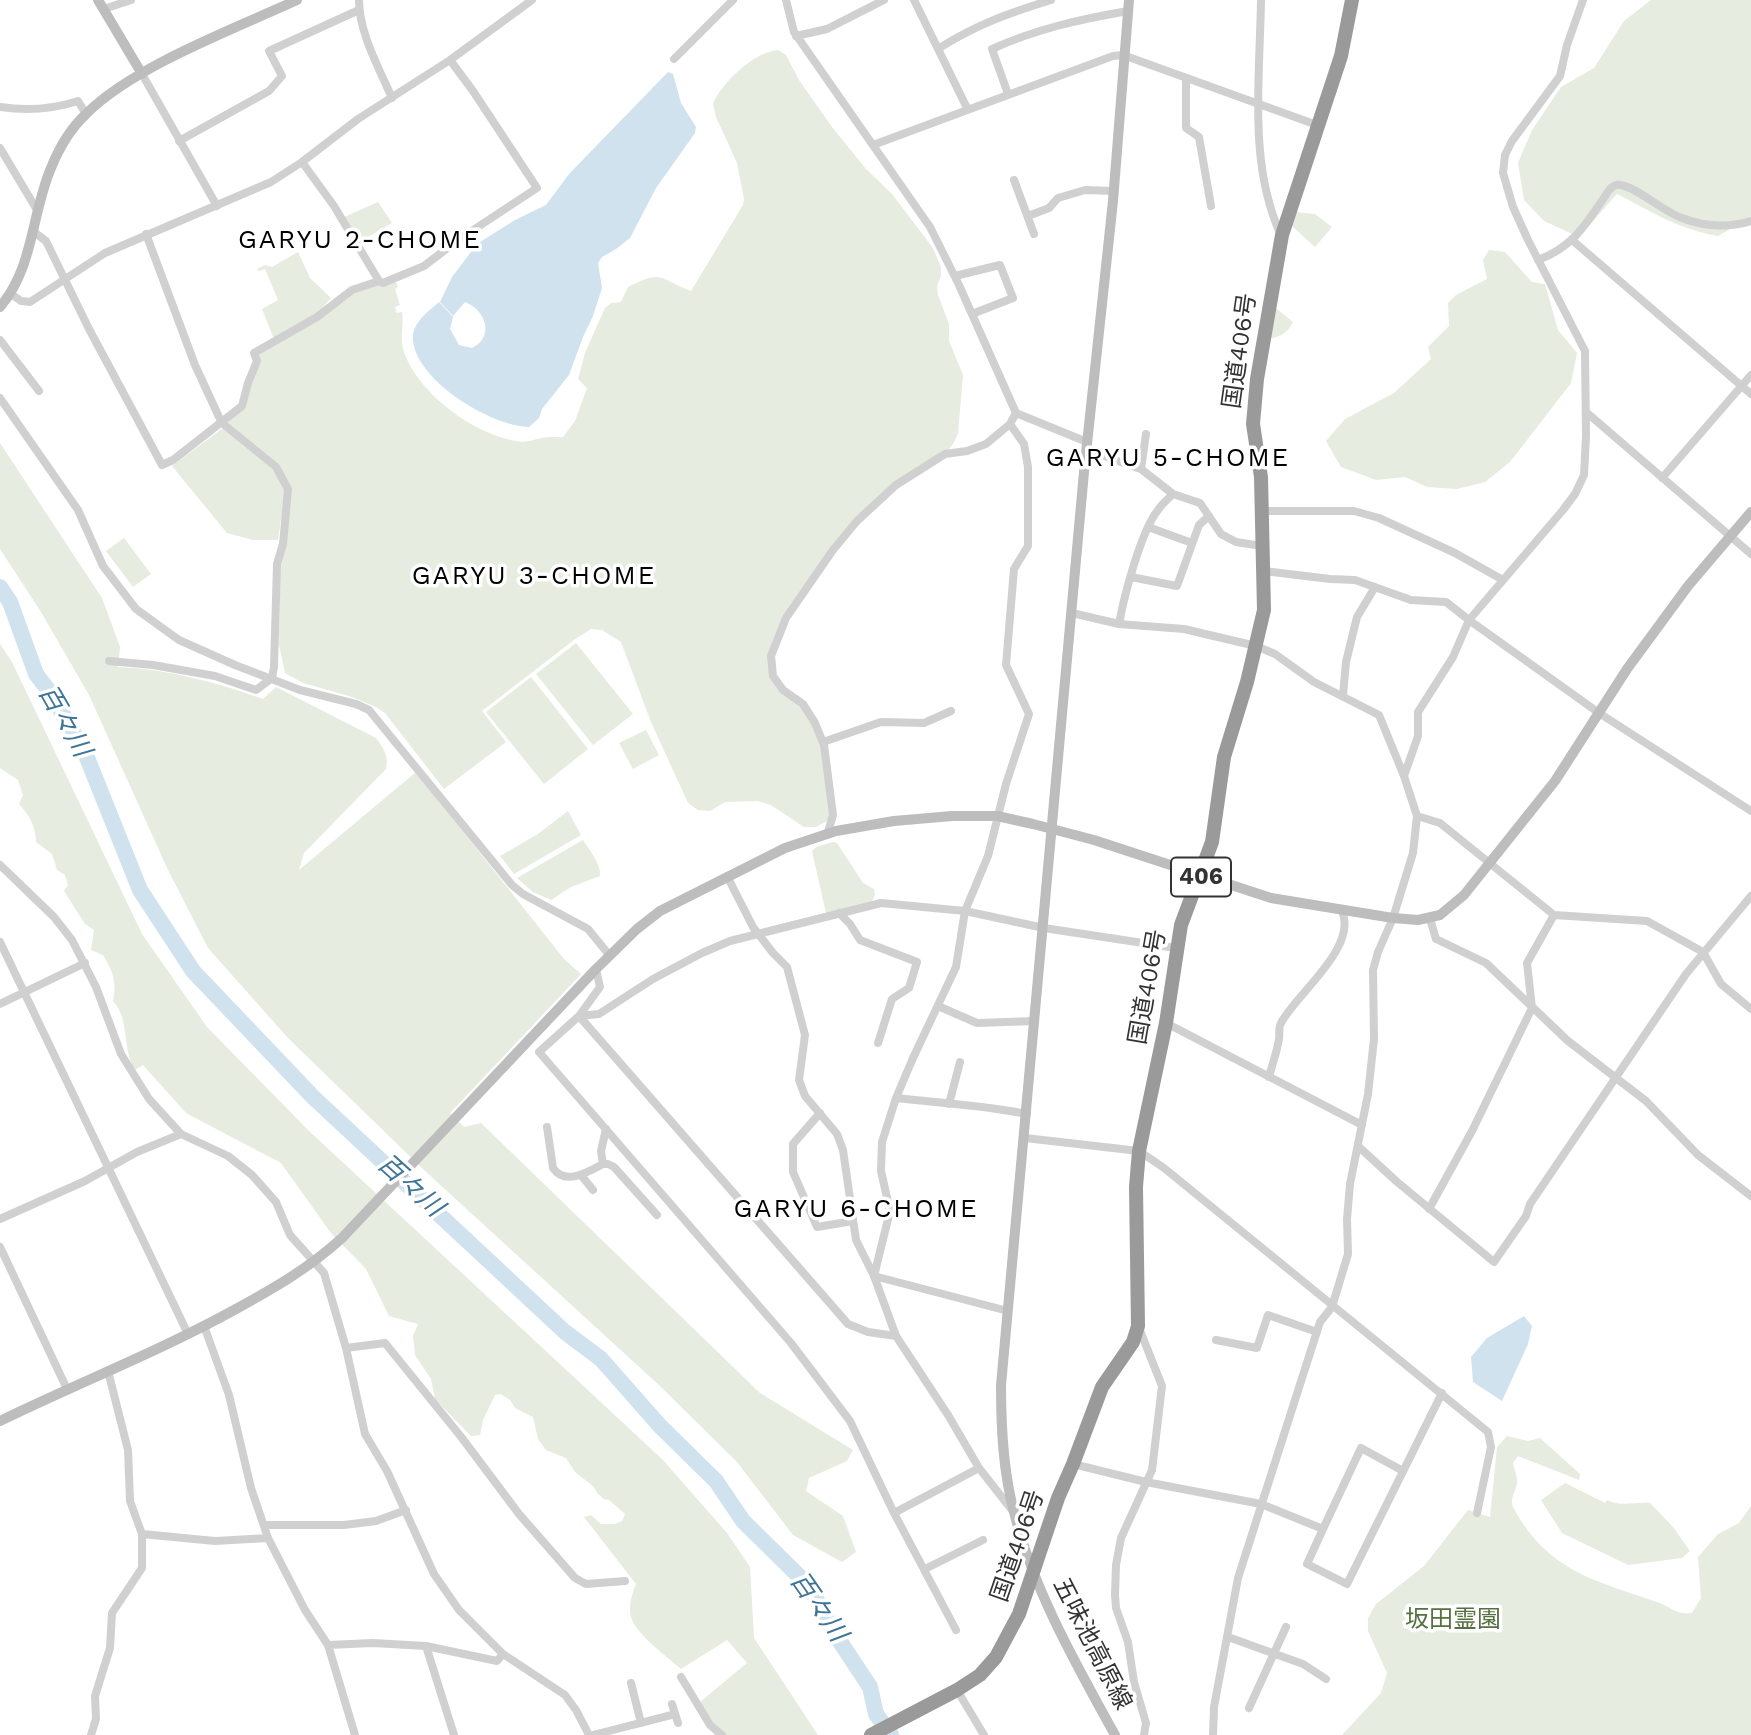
<!DOCTYPE html>
<html>
<head>
<meta charset="utf-8">
<style>
	body { margin:0 }
	canvas { display:block; background:#fff }
</style>
</head>
<body>
<canvas width="1751" height="1735"></canvas>
<script>
const g = document.querySelector('canvas').getContext('2d');
g.lineJoin = 'round';
function fillPath(path, color) { g.fillStyle = color; g.fill(path, 'evenodd'); }
function stroke(path, color, width, dash) { g.strokeStyle = color; g.lineWidth = width; g.lineCap = dash ? 'butt' : 'round'; g.setLineDash(dash || []); g.stroke(path); }
function drawText(font, color, halo, rows, align = 'center') {
  g.font = font + ' "Work Sans","Noto Sans JP",sans-serif'; g.lineWidth = 7; g.setLineDash([]); g.textBaseline = 'middle'; g.strokeStyle = halo; g.fillStyle = color; for (const [text, x, y, turn = 0] of rows) {
    g.save(); g.translate(x, y); g.rotate((+turn || 0) * Math.PI / 180); g.textAlign = isNaN(turn) ? turn : align; if (halo) g.strokeText(text, 0, 0); g.fillText(text, 0, 0); g.restore();
  }
}
const green = new Path2D(`
	M1651,0H1751V217L1718,236C1675,228 1655,213 1617,194L1579,237L1544,221L1524,200L1518,163L1532,130L1561,87L1594,68L1624,21Z
	M778,50L786,55L799,80L832,127L866,169L892,194L933,248L941,267V276L937,286L938,295L949,324V341L963,375L958,434L953,444L945,454L897,484L857,521L786,618L772,656L773,676L803,704L815,723L830,780L829,820L816,827H804L771,805L758,801L725,802L710,811L698,810L688,803L651,722L621,642L602,630L591,629L574,640L482,711L506,742L444,789L385,713L376,707L349,696L303,683L285,673L279,645L280,573L288,519V483L227,423L245,407L256,354L354,292L378,284L383,287L396,282L398,287L395,289L400,305L395,307L397,313L402,312C404,324 400,338 403,349C416,392 473,434 516,441C526,443 532,440 542,438C549,436 556,438 563,437L575,421L587,388L578,379L585,353L605,308L611,303L621,302L628,287C663,269 658,278 691,291L743,205L744,199L737,163L716,117L713,103C724,81 754,52 778,50Z
	M378,202L392,223L359,242L344,217Z
	M1295,212L1315,214L1332,227L1315,247L1291,225Z
	M1489,250L1505,252L1532,282L1545,284L1558,330L1577,353L1571,383L1510,462L1485,482L1457,489L1427,487L1405,477L1376,480L1341,467L1326,441L1345,419L1394,393L1431,359L1428,347L1449,326L1448,303L1456,295L1487,279L1483,260Z
	M298,252L310,278L331,298L316,315L274,339L262,309L278,300L265,269L259,271L257,269L265,265L272,267Z
	M1273,306L1293,322C1288,334 1276,339 1264,339Z
	M223,428L278,474L285,492L278,540H253L227,533L172,466Z
	M0,443L102,598L120,647L118,667C168,669 215,682 263,699L276,687L376,738C384,749 389,756 386,769L304,853L299,870L416,772L564,959L581,974L450,1113L464,1127L481,1123L760,1393L853,1450L847,1461L809,1478L806,1491L843,1516L856,1552L842,1562L793,1535L737,1462L660,1386L424,1170L288,1038L208,948L168,870L89,695L41,612L0,549Z
	M124,538L151,574L133,587L106,551Z
	M576,643L633,714L593,745L536,674Z
	M0,644L12,662L142,934L207,1027L309,1131L662,1459L727,1533L750,1567L754,1638L818,1735H714L700,1702L747,1663L727,1640L681,1669C667,1657 635,1633 631,1617C628,1606 632,1594 636,1584L584,1517L591,1515L601,1524H615L622,1521L625,1514L609,1500L604,1499L598,1494L593,1486L575,1472L566,1458L546,1450L538,1439L533,1417L515,1408L510,1400L501,1394L495,1395L483,1420L480,1435L471,1436L435,1399L431,1379L415,1355L413,1336L418,1324L389,1316L366,1269L331,1233L281,1163L186,1113L143,1065L135,1070C122,1050 130,1019 113,1001C117,981 113,972 103,955L91,950L94,930L85,924L64,891L68,885L65,875L57,870L52,854L36,842C36,827 30,816 19,804L23,795L18,780L0,768Z
	M531,677L588,749L544,784L486,712Z
	M646,730L659,755L633,769L619,743Z
	M568,811L581,835L514,874L500,856L538,834Z
	M583,840C590,851 601,864 600,876L571,887L551,900L533,892L517,878Z
	M833,842L837,843L863,883L874,889L875,895L871,903L826,913L812,851L816,847Z
	M1507,1436L1528,1441L1540,1438L1580,1474L1579,1480L1518,1456L1513,1463C1514,1469 1518,1478 1517,1484C1515,1494 1509,1498 1514,1509C1548,1571 1596,1581 1657,1602C1672,1607 1675,1615 1692,1613L1701,1598L1698,1557L1718,1534L1739,1523L1751,1506V1735H1342L1381,1693L1387,1673L1368,1631V1618L1376,1604L1424,1566L1468,1510L1490,1517L1497,1447Z
	M1565,1483L1605,1503L1607,1500C1621,1507 1634,1502 1650,1503L1673,1527L1690,1551L1682,1558L1628,1565L1562,1533L1541,1500Z`);
const water = new Path2D(`
	M668,72L673,74L681,103L696,127L695,133L656,188L630,238L616,249L602,257L598,263L602,288L593,316L583,337L569,375L542,409L539,418L529,427C491,426 418,382 413,341C411,323 428,312 439,302L453,317L450,329L459,345L472,348C495,337 486,310 465,302L453,316L440,302L452,277L477,244L515,220L546,205L569,174Z
	M1524,1316L1532,1326L1528,1344L1502,1401L1473,1382L1471,1357L1487,1338Z`);
const river = new Path2D(`
	M0,587L10,602L36,674L52,695L86,755L140,890L193,971L313,1097L565,1332L601,1359L660,1426L716,1481L743,1521L809,1586L837,1637L870,1687L876,1714L891,1735`);
const street = new Path2D(`
	M359,0C359,33 379,68 392,98
	M786,0L794,32L930,227L959,285L1016,413L1087,442
	M914,0L967,108
	M1261,0C1260,76 1248,165 1281,235
	M104,9L131,0
	M796,36L827,29L884,0
	M938,49C975,25 1009,13 1051,0
	M674,59L733,0
	M142,74L217,206
	M1186,79V128L1199,137L1211,206
	M1008,94L992,49C1036,29 1081,19 1128,11
	M0,107C26,111 53,109 78,101L86,114
	M179,141L269,91L282,76L269,51L359,10
	M873,145L1113,56L1123,55L1317,125
	M0,148L37,210
	M302,162L334,206L379,281
	M1014,180L1034,234
	M1028,216L1049,208L1058,198L1085,190L1113,191
	M34,232L46,241L89,329L162,465L173,460L242,406L248,383L257,361L254,353L317,317L352,290L379,281L383,283L424,266L458,240L537,188L473,91L450,60
	M1572,240L1751,394
	M1538,260C1576,246 1588,220 1610,189C1614,186 1615,184 1620,185C1635,186 1664,212 1682,218C1705,227 1727,228 1751,221
	M955,276L1000,265L1013,298L972,314
	M11,294L21,301L30,302L105,253L271,182L302,162L358,119L450,60L532,0
	M0,340L39,391
	M0,398L78,510L103,566L136,609L179,640L235,665L300,690L356,704L369,710L512,885L523,894L588,929L610,956
	M1586,412L1751,554
	M1087,447L1109,458L1141,469L1173,494L1200,503L1221,534L1236,542L1262,546
	M1141,469L1146,434
	M1662,478L1751,375
	M1263,511H1354L1379,518L1455,553L1503,580
	M1148,527L1192,543
	M1264,571L1330,579L1355,580L1411,600L1446,602L1469,620L1599,713L1751,811
	M1131,577L1177,586L1199,525L1209,516
	M1072,613L1119,624L1184,629L1256,646L1275,654L1314,682L1379,715L1404,776L1417,816L1413,853L1393,918L1378,952L1373,970L1374,1039L1368,1094L1350,1184L1347,1219L1348,1254L1332,1307L1320,1322L1238,1578L1214,1707L1213,1735
	M1119,624C1124,596 1141,531 1158,510C1162,504 1168,499 1173,494
	M109,661L153,665L215,676L256,690L272,678L274,667L277,564L283,544L288,489L276,467L222,423L219,417L195,365L146,234
	M1343,696L1346,662L1357,617L1375,587
	M823,742L881,722L924,723L951,711
	M1404,776L1418,736V712L1453,657L1469,620L1563,510L1575,494L1584,475L1586,436L1585,351L1528,240L1513,207L1503,173L1505,155L1512,141L1560,76L1567,45L1583,0
	M1417,816L1440,823L1554,915L1647,921L1703,952L1721,984L1751,1009
	M827,835L833,815L824,745L815,723L803,704L783,690L773,676L771,656L786,618L833,550L857,521L896,485L945,454L967,451L986,444L1010,424L1016,413
	M0,865L54,917L72,940L96,987L121,1054L149,1099L181,1134L228,1156L252,1175L276,1202L290,1235L324,1273L346,1348L365,1434L387,1471L434,1574L459,1610L503,1654L565,1695L576,1710L589,1735
	M727,876L753,927L773,953L787,967L805,1035L799,1080L805,1096L837,1134L843,1150L856,1240L874,1276L896,1336L948,1415L979,1468L1012,1510
	M839,913L850,924L860,940L917,962L909,988L892,999L878,1043
	M1430,919L1436,939L1486,963L1568,1041L1646,1101L1698,1155L1751,1196
	M0,942L188,1334
	M596,969L600,987L579,1016L539,1052L791,1343L850,1421L894,1513L956,1630
	M0,1004L85,963
	M938,1006L977,1023L1035,1021
	M579,1016L599,1014L653,979L702,953L730,941L881,903L965,911L1044,928L1176,948
	M579,1016L848,1324L868,1332L896,1336
	M1166,1023L1362,1125
	M1269,1077C1272,1065 1277,1052 1279,1039C1280,1034 1278,1028 1281,1023C1296,994 1358,948 1342,911
	M896,1098C940,1103 984,1105 1027,1114
	M949,1104L960,1062
	M820,1113L793,1144V1172L817,1227L853,1221
	M547,1127L553,1168C565,1186 588,1172 603,1164L601,1151L606,1129
	M1025,1138L1139,1151L1164,1168L1488,1432L1491,1447L1477,1513
	M1358,1146L1396,1181L1494,1262L1526,1216L1530,1204L1686,974L1751,896
	M603,1164H608L614,1167L657,1215
	M581,1175L593,1190
	M1429,1209L1472,1131L1532,1008L1527,963L1554,915
	M0,1219L85,1181L137,1152L181,1134
	M0,1247L67,1389
	M874,1276L890,1211L881,1171L882,1142L896,1098L913,1058L956,967L965,911L988,856L1006,784L1029,714L1006,665L1014,569L1028,546V467L1024,444L1010,424
	M874,1276L1008,1311
	M204,1326L229,1395L251,1488L268,1538L305,1610L328,1645L355,1735
	M1139,1328L1162,1386L1152,1470L1121,1538L1116,1565L1115,1595L1116,1608L1128,1642L1134,1682L1146,1723L1144,1735
	M1216,1340L1257,1348L1268,1315L1317,1332
	M346,1348L385,1343L462,1438L519,1514L575,1578L586,1584L625,1581
	M1073,1464L1146,1482L1261,1504L1323,1529L1307,1564L1347,1584L1442,1393
	M894,1513L979,1468
	M264,1525H344L376,1521L406,1510
	M1323,1529L1361,1448L1403,1471
	M142,1534L215,1541L268,1538
	M925,1569L983,1540
	M1228,1637L1303,1664L1326,1679
	M328,1645L373,1643L426,1646L497,1661L503,1654
	M426,1646L454,1735
	M681,1677L710,1725L722,1735
	M631,1683L641,1723
	M957,1690L984,1735
	M672,1704L678,1723
	M1249,1708L1286,1627
	M91,1735L96,1719L95,1696L110,1648L112,1613L142,1568V1534L130,1501L128,1450L108,1371
	M593,1735L675,1714`);
const secondary = new Path2D(`
	M98,0L142,74
	M0,307C34,267 31,215 51,168C59,148 70,129 86,114C134,66 234,29 297,0
	M0,1421C78,1383 160,1351 236,1309C276,1287 309,1268 342,1238L596,969L637,929L660,911L785,848L836,831L894,821L952,816H997L1033,824L1094,840L1271,898L1393,918L1418,920L1440,915L1464,895L1555,781L1627,669L1688,586L1751,512
	M1115,1735C1077,1666 1033,1589 1014,1512C1003,1471 1001,1428 1001,1385L1084,472L1113,201L1129,0`);
const highway = new Path2D(`
	M871,1735L957,1690L980,1675L996,1657L1019,1614L1058,1498L1073,1464L1102,1387L1133,1342L1138,1326L1136,1187L1139,1151L1166,1023L1181,925L1212,842L1224,757L1247,682L1264,610L1261,477L1253,424L1257,379L1282,235L1341,56L1352,0`);
const shields = [
	[1201,877,60]
];
const shieldNames = [
	["406",1201,877]
];
const streetNames = [
	["国道406号",1240,351,-82],
	["国道406号",1148,987,-80],
	["国道406号",1018,1546,-71],
	["五味池高原線",1092,1644,63]
];
const parkNames = [
	["坂田霊園",1453,1620]
];
const neighbourhoodNames = [
	["GARYU 2-CHOME",360,240],
	["GARYU 5-CHOME",1168,458],
	["GARYU 3-CHOME",534,576],
	["GARYU 6-CHOME",856,1209]
];
const waterNames = [
	["百々川",64,721,60],
	["百々川",410,1186,42],
	["百々川",818,1607,55]
];
fillPath(green, '#e6ecdf');
fillPath(water, '#cfe2ee');
stroke(river, '#cfe2ee', 16);
stroke(street, '#d0d0d0', 8);
stroke(secondary, '#bdbdbd', 10);
stroke(highway, '#9a9a9a', 14);
for (const [x, y, w] of shields) { const box = new Path2D(); box.roundRect(x - w / 2, y - 19.5, w, 39, 5); g.fillStyle = '#fff'; g.fill(box); stroke(box, '#333', 2); }
drawText('bold 23px', '#333', null, shieldNames);
drawText('24px', '#333', '#fff', streetNames);
drawText('24px', '#56703f', '#fff', parkNames);
g.letterSpacing = '2px';
drawText('26px', '#000', '#fff', neighbourhoodNames);
g.letterSpacing = '0px';
drawText('italic 26px', '#3f7597', '#fff', waterNames);
</script>
</body>
</html>
